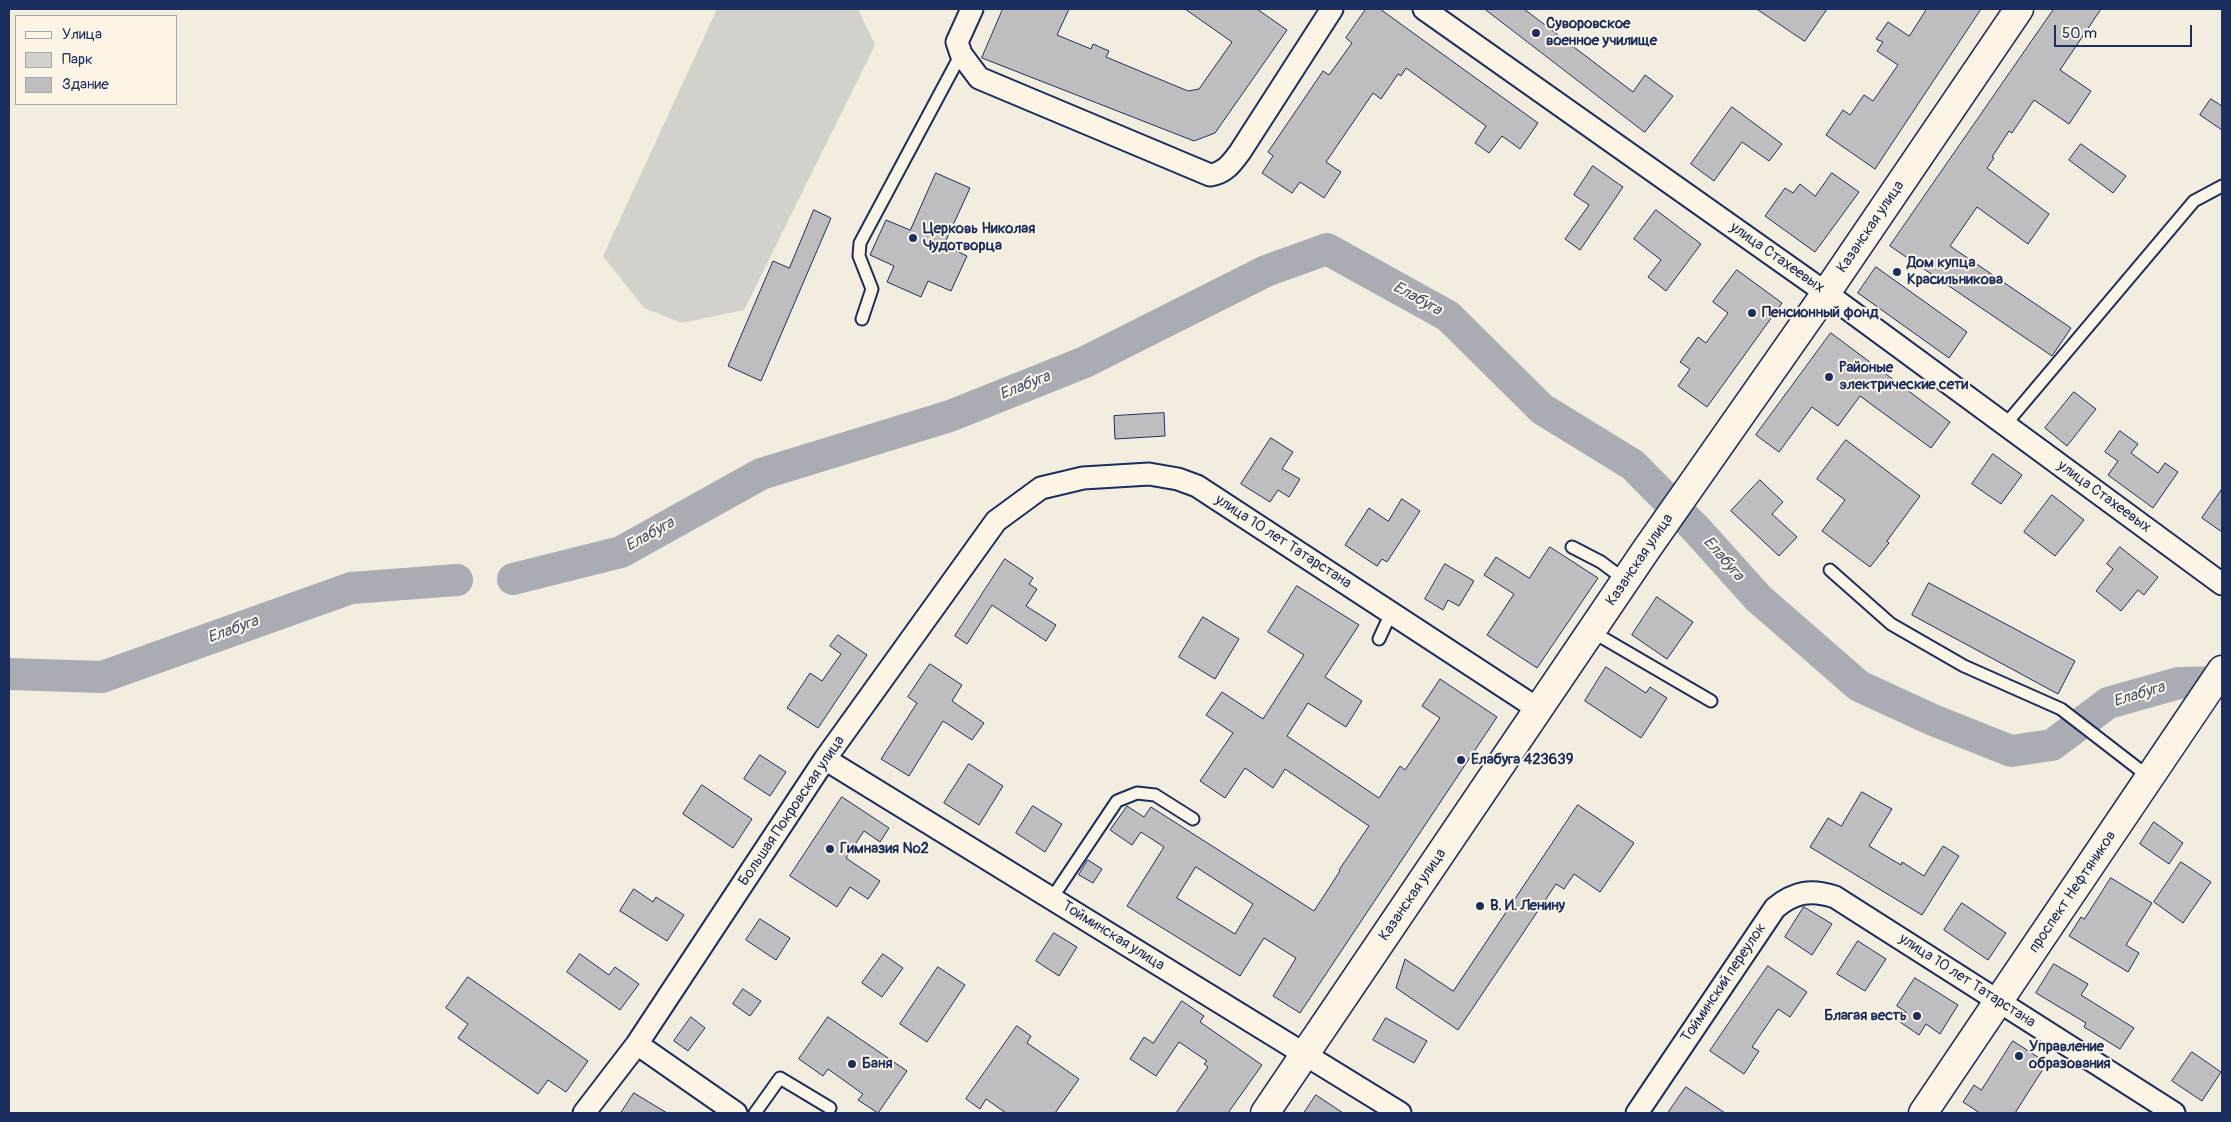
<!DOCTYPE html>
<html>
<head>
<meta charset="utf-8">
<style>
	body { margin:0 }
	#map { position:relative; width:2231px; height:1122px; overflow:hidden; background:#f3ede0; font-family:Pangolin,sans-serif }
	canvas { display:block }
	.frame { position:absolute; inset:0; border:10px solid #1b2f5e; pointer-events:none }
	.legend { position:absolute; left:15px; top:15px; width:162px; height:90px; box-sizing:border-box; background:#fcf5e5; border:1px solid #a2a6af; margin:0; padding:6px 9px; list-style:none; font-size:15px; color:#1b2f5e }
	.legend li { display:flex; align-items:center; gap:10px; height:25px }
	.legend b { width:25px; border:1px solid #a2a6af }
	.scale { position:absolute; left:2054px; top:25px; width:138px; height:22px; box-sizing:border-box; border:2px solid #1b2f5e; border-top:0; padding-left:6px; font-size:15px; line-height:18px; white-space:nowrap; color:#1b2f5e; -webkit-text-stroke:4px #fcf5e5; paint-order:stroke }
</style>
</head>
<body>
<div id="map">
<canvas width="2231" height="1122"></canvas>
<div class="frame"></div>
<ul class="legend">
<li><b style="height:6px;background:#fcf5e5"></b>Улица</li>
<li><b style="height:14px;background:#d3d1cc"></b>Парк</li>
<li><b style="height:14px;background:#bebec0"></b>Здание</li>
</ul>
<div class="scale">50 m</div>
</div>
<script>
const g = document.querySelector('canvas').getContext('2d');
g.lineJoin = 'round';
function fillPath(path, color) { g.fillStyle = color; g.fill(path, 'evenodd'); }
function stroke(path, color, width, dash) { g.strokeStyle = color; g.lineWidth = width; g.lineCap = dash ? 'butt' : 'round'; g.setLineDash(dash || []); g.stroke(path); }
function drawText(font, color, halo, rows, align = 'center') {
  g.font = font + ' Pangolin,sans-serif'; g.lineWidth = 4; g.setLineDash([]); g.textBaseline = 'middle'; g.strokeStyle = halo; g.fillStyle = color; for (const [text, x, y, turn = 0] of rows) {
    g.save(); g.translate(x, y); g.rotate((+turn || 0) * Math.PI / 180); g.textAlign = isNaN(turn) ? turn : align; if (halo) g.strokeText(text, 0, 0); g.fillText(text, 0, 0); g.restore();
  }
}
const green = new Path2D(`
	M717,9H858L875,45L744,310L682,323L644,308L603,256Z`);
const river = new Path2D(`
	M513,579L621,552L761,474L950,416L1085,362L1266,271L1327,249L1448,316L1542,409L1633,465L1697,530L1758,598L1859,686L1933,720L2011,751L2052,745L2108,703L2179,683L2222,682
	M9,674L102,677L351,588L457,580`);
const building = new Path2D(`
	M1003,9H1069L1057,35L1091,49L1093,44L1109,51L1106,57L1188,91L1199,89L1232,42L1185,9H1257L1287,30L1215,133L1194,141L982,58Z
	M1366,9H1380L1538,123L1520,149L1502,136L1489,153L1475,143L1486,126L1406,68L1401,76L1398,74L1381,99L1373,93L1326,162L1341,172L1324,198L1300,182L1292,193L1262,173L1273,156L1268,152L1323,71L1329,75L1352,43L1346,38Z
	M1485,9H1524L1633,92L1645,75L1673,96L1645,132Z
	M1757,9H1827L1805,41Z
	M1927,9H1981L1875,169L1826,135L1843,110L1850,115L1864,95L1873,101L1898,65L1877,51L1883,42L1876,39L1888,22L1909,36Z
	M2054,9H2101L2060,70L2091,91L2069,124L2034,100L2012,133L2009,131L1992,157L1994,158L1987,168L2049,214L2028,244L1977,207L1950,246L2071,328L2052,356L1890,246Z
	M2211,99L2222,106V130L2200,115Z
	M1732,107L1782,144L1769,161L1742,142L1714,181L1691,164Z
	M2081,144L2126,176L2113,193L2069,160Z
	M1593,166L1623,187L1580,250L1565,239L1589,205L1574,195Z
	M936,173L970,188L944,245L967,256L951,291L928,281L921,297L887,282L894,266L870,255L886,220L910,230Z
	M1832,173L1859,192L1815,252L1765,216L1785,188L1793,193L1800,184L1815,196Z
	M814,210L831,218L761,381L728,366L773,261L789,268Z
	M1656,210L1701,244L1666,291L1648,277L1661,260L1634,239Z
	M1876,267L1967,332L1949,358L1858,293Z
	M1737,270L1782,303L1707,407L1678,386L1690,369L1680,362L1698,337L1706,343L1728,313L1713,302Z
	M1831,333L1950,422L1931,448L1860,396L1838,426L1812,407L1779,452L1756,435Z
	M2074,392L2096,409L2067,446L2045,428Z
	M1164,413L1165,436L1115,439L1114,416Z
	M2120,431L2138,444L2131,453L2158,473L2165,463L2178,472L2153,508L2108,475L2118,461L2105,452Z
	M1271,438L1293,452L1282,469L1300,479L1289,497L1278,490L1270,502L1241,484Z
	M1846,440L1920,496L1887,541L1889,543L1870,567L1822,531L1845,500L1817,479Z
	M1993,454L2022,475L2001,504L1972,484Z
	M1760,480L1783,502L1772,514L1797,537L1779,556L1731,511Z
	M2222,489V532L2202,518Z
	M2052,495L2084,520L2055,556L2024,532Z
	M1402,499L1420,511L1387,562L1382,559L1377,566L1345,545L1369,508L1388,521Z
	M1550,547L1598,578L1537,668L1487,635L1514,594L1484,575L1496,557L1529,578Z
	M2120,547L2158,577L2144,595L2138,590L2121,611L2096,591L2113,569L2107,564Z
	M1005,559L1033,578L1029,584L1037,589L1026,606L1056,625L1046,641L992,605L967,644L955,636Z
	M1445,564L1474,581L1459,606L1448,600L1443,610L1425,599Z
	M1929,583L2075,661L2058,694L1912,615Z
	M1297,586L1359,625L1325,677L1362,701L1346,727L1308,703L1287,736L1379,798L1400,766L1405,770L1440,718L1422,706L1440,679L1497,717L1300,1013L1273,996L1296,958L1264,938L1240,976L1127,906L1164,847L1141,832L1132,845L1110,830L1127,806L1144,817L1151,807L1314,911L1340,871L1339,870L1369,826L1285,769L1273,788L1245,768L1225,798L1200,781L1233,733L1206,715L1222,692L1263,719L1304,655L1268,632ZM1196,867L1253,904L1235,934L1177,898Z
	M1657,597L1693,622L1667,659L1632,635Z
	M1203,617L1239,639L1215,679L1179,657Z
	M838,635L867,655L818,728L787,708L810,673L822,681L841,654L830,646Z
	M930,664L962,685L952,701L984,723L972,740L943,721L909,776L881,759L917,703L908,697Z
	M1606,667L1646,693L1650,687L1667,698L1641,738L1585,701Z
	M760,755L786,772L770,796L744,779Z
	M969,764L1003,786L979,825L944,803Z
	M702,785L752,819L733,848L683,814Z
	M1862,792L1892,809L1869,846L1901,865L1902,862L1924,876L1943,846L1959,856L1922,915L1810,847L1828,818L1841,826Z
	M842,797L889,828L880,842L864,831L846,858L880,881L868,899L850,887L837,907L790,876Z
	M1578,805L1634,843L1600,892L1574,874L1564,889L1556,884L1458,1030L1396,988L1405,959L1453,991Z
	M1033,806L1062,824L1045,852L1016,833Z
	M2154,822L2183,843L2169,864L2140,844Z
	M1088,860L1102,869L1093,883L1079,875Z
	M2181,862L2211,882L2183,923L2154,902Z
	M2111,878L2152,903L2126,945L2139,953L2128,972L2069,936L2081,917L2084,919Z
	M634,889L653,902L656,897L684,915L667,941L620,911Z
	M1962,903L2006,933L1988,960L1944,930Z
	M1804,907L1832,924L1812,955L1785,937Z
	M760,919L790,938L776,960L746,940Z
	M1054,933L1077,947L1059,976L1036,961Z
	M1858,941L1886,959L1865,991L1837,974Z
	M580,954L609,975L615,967L639,984L620,1010L567,972Z
	M883,954L903,968L882,997L862,983Z
	M2054,964L2088,984L2081,995L2134,1028L2120,1049L2084,1027L2086,1023L2036,993Z
	M1768,966L1807,992L1790,1017L1778,1009L1752,1047L1759,1051L1744,1074L1710,1051Z
	M938,967L965,985L927,1042L900,1024Z
	M468,977L588,1061L566,1092L548,1080L538,1094L458,1038L468,1024L446,1008Z
	M1915,978L1958,1005L1940,1034L1926,1024L1919,1035L1900,1022L1906,1012L1897,1006Z
	M743,989L761,1001L750,1016L733,1004Z
	M1182,1001L1204,1016L1200,1022L1262,1065L1228,1113H1176L1208,1067L1204,1064L1207,1061L1179,1042L1156,1076L1130,1059L1144,1037L1153,1043Z
	M691,1017L705,1028L688,1051L674,1041Z
	M828,1017L907,1071L878,1113L858,1100L863,1094L828,1069L823,1076L799,1059Z
	M1386,1018L1427,1041L1414,1063L1373,1040Z
	M1017,1026L1031,1036L1027,1043L1079,1079L1055,1113H1006L986,1099L980,1109L966,1099Z
	M2013,1041L2047,1063L2015,1113H1980L1963,1102L1974,1085L1981,1090Z
	M2192,1052L2221,1072L2202,1101L2172,1081Z
	M1686,1087L1725,1113H1668Z
	M634,1093L667,1113H621Z
	M1316,1095L1343,1113H1304Z`);
const lane = new Path2D(`
	M862,319L872,289L859,256L860,243L961,54
	M2005,425L2194,201L2222,186
	M1572,547L1601,562L1625,580
	M1830,570L1891,624L1964,666L2061,709L2149,777
	M1591,631L1711,701
	M1379,639L1391,613
	M1052,898L1117,801L1137,793L1155,795L1193,819
	M755,1113L780,1078L830,1108`);
const street = new Path2D(`
	M972,9L957,42L961,54L979,78L1210,175C1225,173 1232,163 1240,152L1332,9
	M1424,9L1826,293L2222,584
	M825,759L1400,1113
	M637,1044L736,1113
	M584,1113L637,1044L825,759L996,521L1041,488L1083,478L1149,474L1178,479L1197,486L1538,709
	M1637,1113L1775,908C1794,892 1811,889 1835,897L2174,1113`);
const secondary = new Path2D(`
	M1265,1113L1646,550L1826,293L2019,9
	M1923,1113L2222,670`);
const markers = [
	[1536,33,5,"#1b2f5e"],
	[913,238,5,"#1b2f5e"],
	[1897,272,5,"#1b2f5e"],
	[1752,313,5,"#1b2f5e"],
	[1829,377,5,"#1b2f5e"],
	[1461,760,5,"#1b2f5e"],
	[830,849,5,"#1b2f5e"],
	[1480,906,5,"#1b2f5e"],
	[1917,1016,5,"#1b2f5e"],
	[2019,1056,5,"#1b2f5e"],
	[852,1064,5,"#1b2f5e"]
];
const poiNames = [
	["Суворовское",1546,24],
	["военное училище",1546,41],
	["Церковь Николая",923,229],
	["Чудотворца",923,246],
	["Дом купца",1907,263],
	["Красильникова",1907,280],
	["Пенсионный фонд",1762,313],
	["Районые",1839,368],
	["электрические сети",1839,385],
	["Елабуга 423639",1471,760],
	["Гимназия №2",840,849],
	["В. И. Ленину",1490,906],
	["Благая весть",1907,1016,"right"],
	["Управление",2029,1047],
	["образования",2029,1064],
	["Баня",862,1064]
];
const streetNames = [
	["Казанская улица",1871,227,-56],
	["улица Стахеевых",1777,258,35],
	["улица Стахеевых",2104,497,36],
	["улица 10 лет Татарстана",1283,542,33],
	["Казанская улица",1640,560,-56],
	["Большая Покровская улица",792,811,-56],
	["проспект Нефтяников",2073,892,-56],
	["Казанская улица",1413,895,-56],
	["Тойминская улица",1113,936,32],
	["улица 10 лет Татарстана",1967,981,33],
	["Тойминский переулок",1724,983,-56]
];
const waterNames = [
	["Елабуга",1417,299,29],
	["Елабуга",1025,386,-22],
	["Елабуга",650,535,-29],
	["Елабуга",1723,559,49],
	["Елабуга",233,630,-20],
	["Елабуга",2139,695,-17]
];
fillPath(green, '#d3d1cc');
stroke(river, '#a9acb3', 32);
fillPath(building, '#bebec0');
stroke(building, '#1b2f5e', 1);
stroke(lane, '#1b2f5e', 15);
stroke(street, '#1b2f5e', 25);
stroke(secondary, '#1b2f5e', 31);
stroke(lane, '#fcf5e5', 11);
stroke(street, '#fcf5e5', 21);
stroke(secondary, '#fcf5e5', 28);
for (const [x, y, r, color] of markers) { const dot = new Path2D(); dot.arc(x, y, r, 0, 2 * Math.PI); g.fillStyle = color; g.fill(dot); stroke(dot, '#fcf5e5', 2); }
drawText('bold 15px', '#1b2f5e', '#fcf5e5', poiNames, 'left');
drawText('15px', '#1b2f5e', '#fcf5e5', streetNames);
drawText('italic 16px', '#465478', '#fcf5e5', waterNames);
</script>
</body>
</html>
